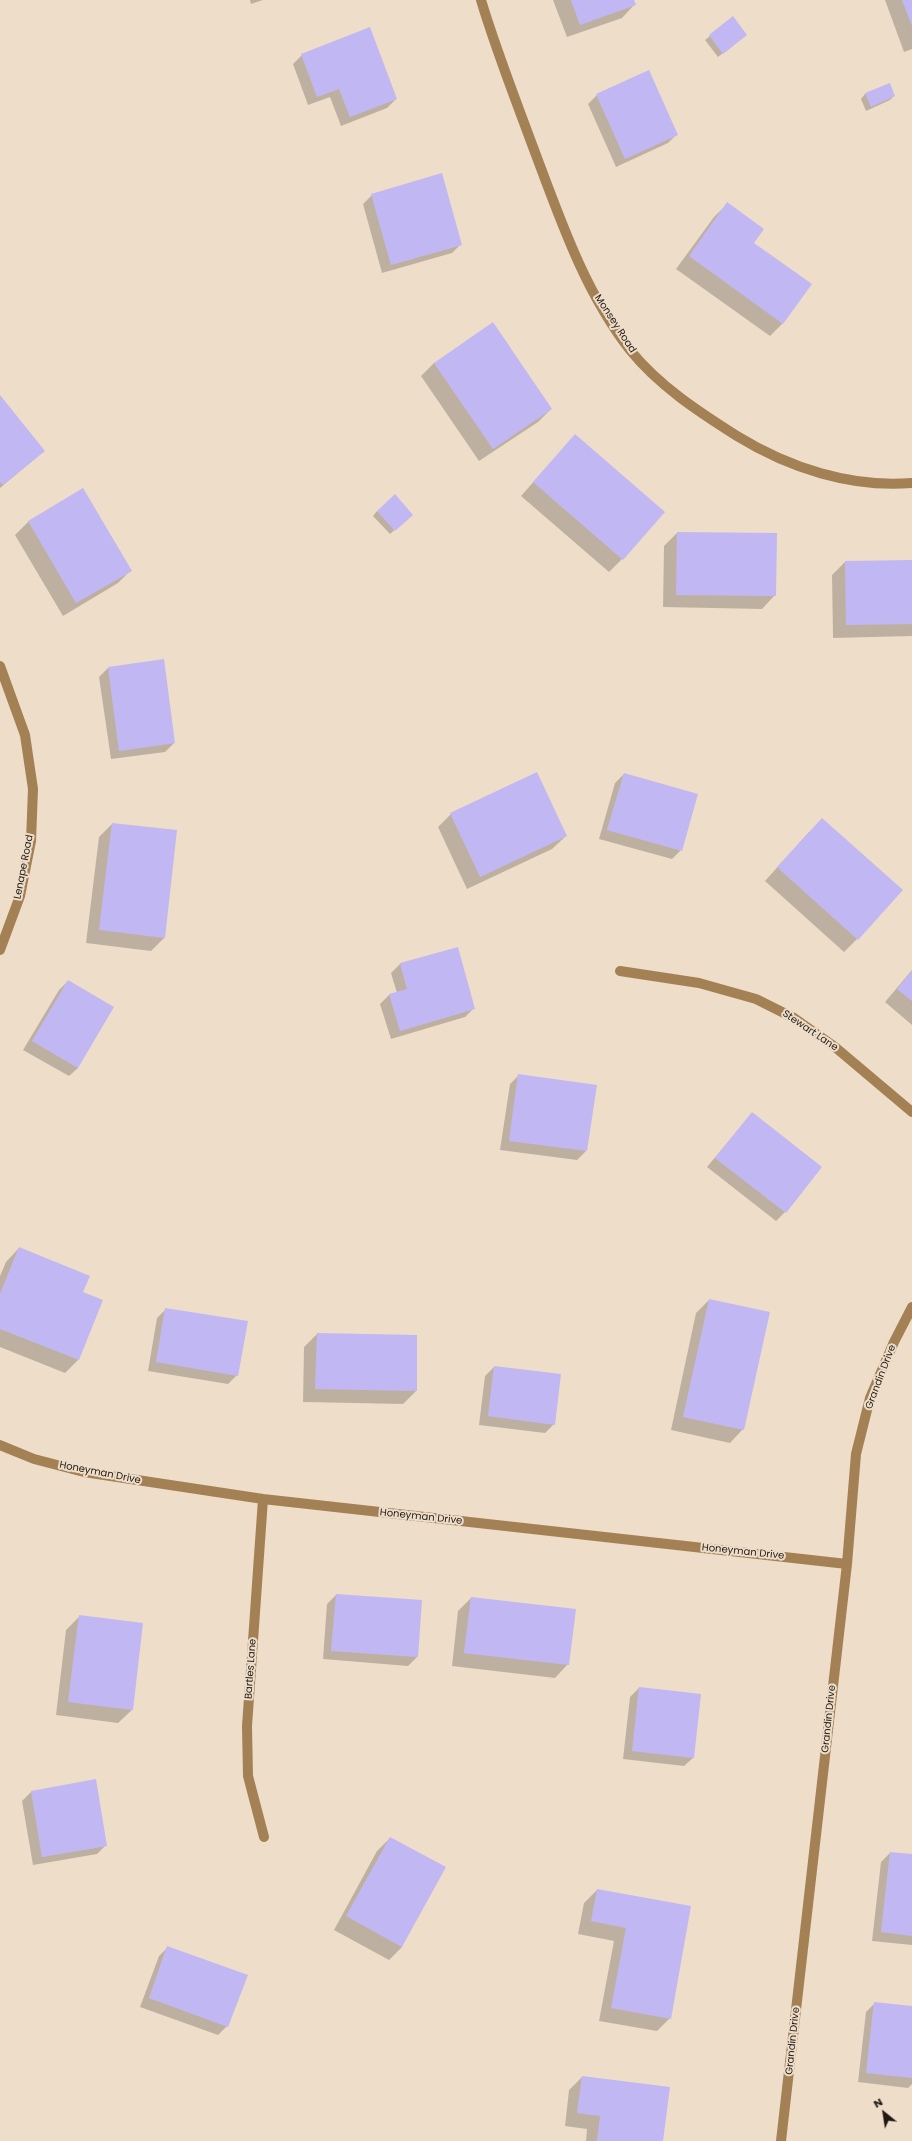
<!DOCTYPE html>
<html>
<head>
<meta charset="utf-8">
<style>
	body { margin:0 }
	#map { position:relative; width:912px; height:2141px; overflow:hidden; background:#eeddc9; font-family:Poppins,sans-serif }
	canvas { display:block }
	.north { position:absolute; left:864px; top:2093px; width:40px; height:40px; -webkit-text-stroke:3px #eeddc9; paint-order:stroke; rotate:330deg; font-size:11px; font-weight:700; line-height:16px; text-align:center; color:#201a13 }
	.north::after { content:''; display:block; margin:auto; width:14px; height:18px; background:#201a13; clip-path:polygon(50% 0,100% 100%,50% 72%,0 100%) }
</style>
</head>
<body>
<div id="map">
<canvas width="912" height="2141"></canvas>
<div class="north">N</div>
</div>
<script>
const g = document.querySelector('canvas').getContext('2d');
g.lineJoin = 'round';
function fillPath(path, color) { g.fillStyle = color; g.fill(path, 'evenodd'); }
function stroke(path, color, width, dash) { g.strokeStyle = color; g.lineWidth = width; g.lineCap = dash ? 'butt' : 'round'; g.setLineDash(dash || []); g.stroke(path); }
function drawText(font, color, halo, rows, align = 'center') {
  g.font = font + ' Poppins,sans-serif'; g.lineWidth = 4; g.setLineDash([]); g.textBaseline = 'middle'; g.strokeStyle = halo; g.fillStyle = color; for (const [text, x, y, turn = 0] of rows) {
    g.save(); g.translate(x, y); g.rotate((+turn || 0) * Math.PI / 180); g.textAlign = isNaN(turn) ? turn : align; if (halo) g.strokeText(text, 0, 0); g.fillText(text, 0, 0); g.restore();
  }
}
const shadow = new Path2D(`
	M250,0H263L251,4Z
	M553,0H633L635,4L622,18L567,37Z
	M885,0H912V49L904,52Z
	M733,18L746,35L718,57L705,40Z
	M302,55L396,99L387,108L341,126L330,97L308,105L293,64Z
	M889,84L894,96L890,100L866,111L861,99L865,94Z
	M597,95L677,134L668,143L616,167L588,104Z
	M372,195L461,244L452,253L382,273L363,204Z
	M727,204L753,244L783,323L770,336L676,269L714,217Z
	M434,363L551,409L538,422L479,461L421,376Z
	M0,397L44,451L0,488Z
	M575,435L622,559L609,572L521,496Z
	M83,489L131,570L118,583L63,616L15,535L28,522Z
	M377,511L407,519L390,534L373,516Z
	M677,533L775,595L762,609L663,607L664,546Z
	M912,561V636L833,638L832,575L845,562Z
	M163,660L174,743L165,752L111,759L99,677L108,668Z
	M624,774L681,850L672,859L599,839L615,783Z
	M451,814L566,836L552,849L467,889L438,827Z
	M112,824L164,938L151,951L86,943L99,837Z
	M809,832L857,939L844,952L765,881Z
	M457,948L474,1008L465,1017L391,1039L380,1004L389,995L397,993L391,973L400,964Z
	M912,970V1025L885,1002Z
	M68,981L78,1068L69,1076L23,1050L59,990Z
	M519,1075L586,1151L577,1160L500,1150L510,1084Z
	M752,1113L785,1212L776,1221L707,1167Z
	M19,1248L78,1360L65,1373L0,1347V1276L6,1262Z
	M709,1300L743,1429L730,1443L671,1430L696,1313Z
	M166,1309L237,1375L228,1384L148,1371L157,1318Z
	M317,1334L416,1336V1391L403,1404L303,1402L304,1347Z
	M494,1367L554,1424L545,1433L479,1425L485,1376Z
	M336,1595L417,1657L408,1666L323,1659L327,1604Z
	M471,1598L568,1664L555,1678L452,1666L458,1611Z
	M79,1617L142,1624L132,1710L118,1723L56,1715L66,1630Z
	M639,1688L693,1758L684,1766L623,1759L630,1697Z
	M31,1792L106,1845L97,1854L33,1865L22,1801Z
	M390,1838L402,1947L389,1960L334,1930L377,1851Z
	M890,1853L912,1855V1945L872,1941L881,1862Z
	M597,1890L690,1907L670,2018L657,2031L599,2021L614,1941L578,1934L584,1903Z
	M168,1947L227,2026L218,2035L140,2007L159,1956Z
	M875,2003L912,2007V2084L908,2088L858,2082L866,2012Z
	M582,2077L662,2141H586L587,2129L565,2126L569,2090Z`);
const building = new Path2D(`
	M571,0H634L636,5L580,25Z
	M902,0H912V26Z
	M733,16L747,35L723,54L709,35Z
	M370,27L397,99L350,117L339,89L317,97L301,54Z
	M649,70L678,135L625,159L596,94Z
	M890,83L895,96L871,107L865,93Z
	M442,173L462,245L391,265L371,194Z
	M727,202L764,229L754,243L812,284L783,324L689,256Z
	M493,322L552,409L493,449L434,363Z
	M0,395L45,451L3,485L0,482Z
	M575,434L665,512L623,560L533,482Z
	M83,488L132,571L76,603L28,521Z
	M395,494L413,515L395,531L377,511Z
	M677,532L777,533L776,596L676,595Z
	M912,560V624L846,625L845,561Z
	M164,659L175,743L119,751L108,667Z
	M537,772L567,836L480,877L450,813Z
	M624,773L698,794L682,851L607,830Z
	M822,818L903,890L858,940L777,867Z
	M112,823L177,830L165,938L99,930Z
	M458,947L475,1009L400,1031L389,994L407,989L400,963Z
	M912,971V1001L897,989Z
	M68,980L114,1007L78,1068L32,1041Z
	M518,1074L597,1085L587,1151L509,1141Z
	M752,1112L822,1167L786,1213L715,1158Z
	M19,1247L90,1276L83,1292L103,1300L79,1360L0,1329V1294Z
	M709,1299L770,1312L744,1430L683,1417Z
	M165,1308L248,1321L238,1376L156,1362Z
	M317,1333L417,1335V1391L315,1389Z
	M494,1366L561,1374L555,1425L488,1416Z
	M336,1594L422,1600L418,1657L331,1651Z
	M471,1597L576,1609L569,1665L464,1653Z
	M79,1615L143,1623L133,1710L68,1702Z
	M639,1687L701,1694L694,1758L632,1751Z
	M96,1779L107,1846L42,1857L31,1791Z
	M390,1837L446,1867L402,1947L346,1916Z
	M890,1852L912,1854V1936L881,1932Z
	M597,1889L691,1906L671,2019L611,2008L626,1928L591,1921Z
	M167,1946L248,1975L228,2027L149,1998Z
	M874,2002L912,2006V2078L866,2073Z
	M582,2076L670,2087L663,2141H597L600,2116L577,2113Z`);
const minor = new Path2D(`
	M481,0C496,50 515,98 533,147C559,216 584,291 630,350C659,386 699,412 737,436C789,468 851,488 912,483
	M0,666L25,735L33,789L31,841L20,896L0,950
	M620,971L699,983L756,999L794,1018L835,1047L912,1112
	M0,1445L34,1459L84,1472L263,1499L847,1564
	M263,1499L247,1726L248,1776L264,1837
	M781,2141L847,1564L856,1454L870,1398L894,1342L912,1307`);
const streetNames = [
	["Monsey Road",615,324,57],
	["Lenape Road",24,867,-79],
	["Stewart Lane",810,1031,34],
	["Grandin Drive",881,1377,-69],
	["Honeyman Drive",100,1473,11],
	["Honeyman Drive",421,1517,6],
	["Honeyman Drive",743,1552,6],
	["Bartles Lane",251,1669,-86],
	["Grandin Drive",829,1719,-84],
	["Grandin Drive",793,2041,-84]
];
fillPath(shadow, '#0003');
fillPath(building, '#c1b8f3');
stroke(minor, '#a48055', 10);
drawText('10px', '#201a13', '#eeddc9', streetNames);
</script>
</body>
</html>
